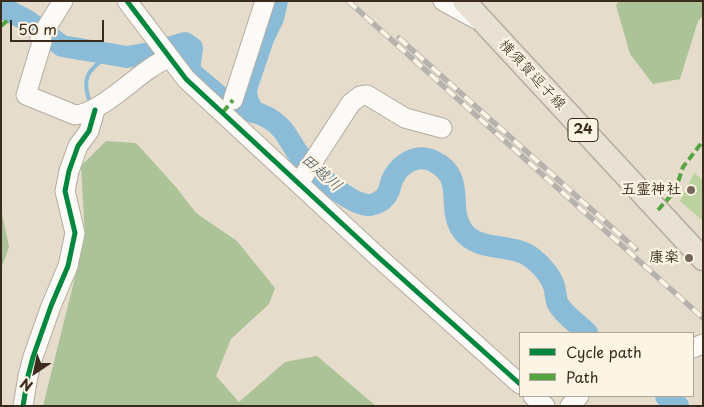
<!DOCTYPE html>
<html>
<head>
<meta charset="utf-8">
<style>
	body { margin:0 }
	#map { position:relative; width:704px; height:407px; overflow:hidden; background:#e6dccc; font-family:"Playpen Sans",sans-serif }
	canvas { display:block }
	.frame { position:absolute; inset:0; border:2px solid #3b2a1e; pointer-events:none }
	.legend { position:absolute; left:519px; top:332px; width:175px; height:65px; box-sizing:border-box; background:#fcf5e5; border:1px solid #afa495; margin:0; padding:6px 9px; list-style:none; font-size:15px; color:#3b2a1e }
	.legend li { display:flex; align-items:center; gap:10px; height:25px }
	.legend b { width:25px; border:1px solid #afa495 }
	.north { position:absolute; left:10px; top:347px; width:50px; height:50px; -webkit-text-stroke:4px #fcf5e5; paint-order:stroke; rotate:214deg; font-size:14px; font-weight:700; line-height:20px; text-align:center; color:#3b2a1e }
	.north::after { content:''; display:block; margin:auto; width:18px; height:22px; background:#3b2a1e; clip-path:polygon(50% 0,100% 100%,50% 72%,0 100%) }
	.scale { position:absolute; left:10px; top:20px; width:94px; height:22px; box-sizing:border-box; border:2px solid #3b2a1e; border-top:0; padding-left:6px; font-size:15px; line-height:18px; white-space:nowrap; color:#3b2a1e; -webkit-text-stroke:4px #fcf5e5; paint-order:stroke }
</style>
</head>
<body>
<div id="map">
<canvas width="704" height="407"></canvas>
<div class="frame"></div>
<ul class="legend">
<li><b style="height:6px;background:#00873e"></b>Cycle path</li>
<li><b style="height:6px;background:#54a441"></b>Path</li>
</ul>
<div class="north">N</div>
<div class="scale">50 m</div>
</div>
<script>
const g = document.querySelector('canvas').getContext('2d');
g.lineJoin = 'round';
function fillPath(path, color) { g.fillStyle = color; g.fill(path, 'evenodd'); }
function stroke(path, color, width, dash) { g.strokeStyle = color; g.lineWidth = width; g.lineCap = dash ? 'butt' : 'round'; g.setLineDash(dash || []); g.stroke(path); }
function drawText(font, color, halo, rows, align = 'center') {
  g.font = font + ' "Playpen Sans","Klee One",sans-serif'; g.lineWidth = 4.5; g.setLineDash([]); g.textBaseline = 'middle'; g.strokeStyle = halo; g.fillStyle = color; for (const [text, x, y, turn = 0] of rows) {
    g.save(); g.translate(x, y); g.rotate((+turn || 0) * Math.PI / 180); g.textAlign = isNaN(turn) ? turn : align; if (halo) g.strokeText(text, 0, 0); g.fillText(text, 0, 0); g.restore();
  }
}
const green = new Path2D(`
	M694,173L703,180V221L680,201Z`);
const forest = new Path2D(`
	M619,1H703V16L698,21L680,79L653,84L630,54L616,5Z
	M106,141L136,143L176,187L196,213L237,241L275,288L269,304L231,339L216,376L239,402L285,362L317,356L376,406H43L85,237L81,166Z
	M1,209L9,247L1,269Z`);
const stream = new Path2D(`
	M91,104C79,77 90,68 111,54`);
const river = new Path2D(`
	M1,7L28,21L62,46L127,57L150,53L185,43L192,48L189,71C200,80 211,89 221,98C225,101 229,105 233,107C238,110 246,110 251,111C262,114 274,120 281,128C290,138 295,152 305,162C316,175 353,206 370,205C376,204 382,201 386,196C390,191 390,184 393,178C400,164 417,153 433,161C467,177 446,206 462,230C478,253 510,242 531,257C540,264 550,274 554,286C556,291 555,298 558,304C564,315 578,324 587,333
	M253,112L247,99L246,89L263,39L273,18L277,1
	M666,396L678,406`);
const minor = new Path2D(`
	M63,1L40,38L42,42L26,95L75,115C97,114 130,82 149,69C156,64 163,61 169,57
	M127,1L186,79L377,256L520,384
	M443,1L476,19
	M233,100L265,1
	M299,183L351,103L360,96L367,95L405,118L442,128
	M693,348L703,344
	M533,396L545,406
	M23,406L28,376L33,357L51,306L68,266L75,233L65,191L69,171L78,146L89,131L95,110
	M570,406L579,396`);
const major = new Path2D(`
	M464,1L703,259`);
const rail = new Path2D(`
	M348,1L703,318
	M399,38L636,249`);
const quiet = new Path2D(`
	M1,26L9,19
	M223,112L233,100
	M658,210L675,191L683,167L703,141`);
const cycleway = new Path2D(`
	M127,1L186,79L377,256L520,384
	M23,406L28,376L33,357L51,306L68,266L75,233L65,191L69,171L78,146L89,131L95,110`);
const markers = [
	[691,190,5,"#77685b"],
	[689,258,5,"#77685b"]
];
const shields = [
	[583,130,30]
];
const shieldNames = [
	["24",583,130]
];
const streetNames = [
	["横須賀逗子線",532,75,47]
];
const poiNames = [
	["五霊神社",681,190],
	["康楽",679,258]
];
const waterNames = [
	["田越川",321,173,41]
];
fillPath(green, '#bbd29f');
fillPath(forest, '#abc396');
stroke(stream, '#8bbcd7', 4);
stroke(river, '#8bbcd7', 22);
stroke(minor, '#b3aca0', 21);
stroke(major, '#b3aca0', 25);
stroke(minor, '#fbfaf7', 19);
stroke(major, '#e7e0d3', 22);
stroke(rail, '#b6b2ae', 5.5);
stroke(rail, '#fcf5e5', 4, [11]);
stroke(quiet, '#54a441', 4, [8, 4]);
stroke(cycleway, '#00873e', 5);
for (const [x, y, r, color] of markers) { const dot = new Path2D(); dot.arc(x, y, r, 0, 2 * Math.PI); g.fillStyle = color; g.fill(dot); stroke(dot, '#fcf5e5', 2); }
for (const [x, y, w] of shields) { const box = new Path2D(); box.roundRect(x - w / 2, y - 11.5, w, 23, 4); g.fillStyle = '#fcf5e5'; g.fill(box); stroke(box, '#3b2a1e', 1); }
drawText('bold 14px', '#3b2a1e', null, shieldNames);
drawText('15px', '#3b2a1e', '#fcf5e5', streetNames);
drawText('bold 15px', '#3b2a1e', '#fcf5e5', poiNames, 'right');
drawText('italic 16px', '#495860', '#fcf5e5', waterNames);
</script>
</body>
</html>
